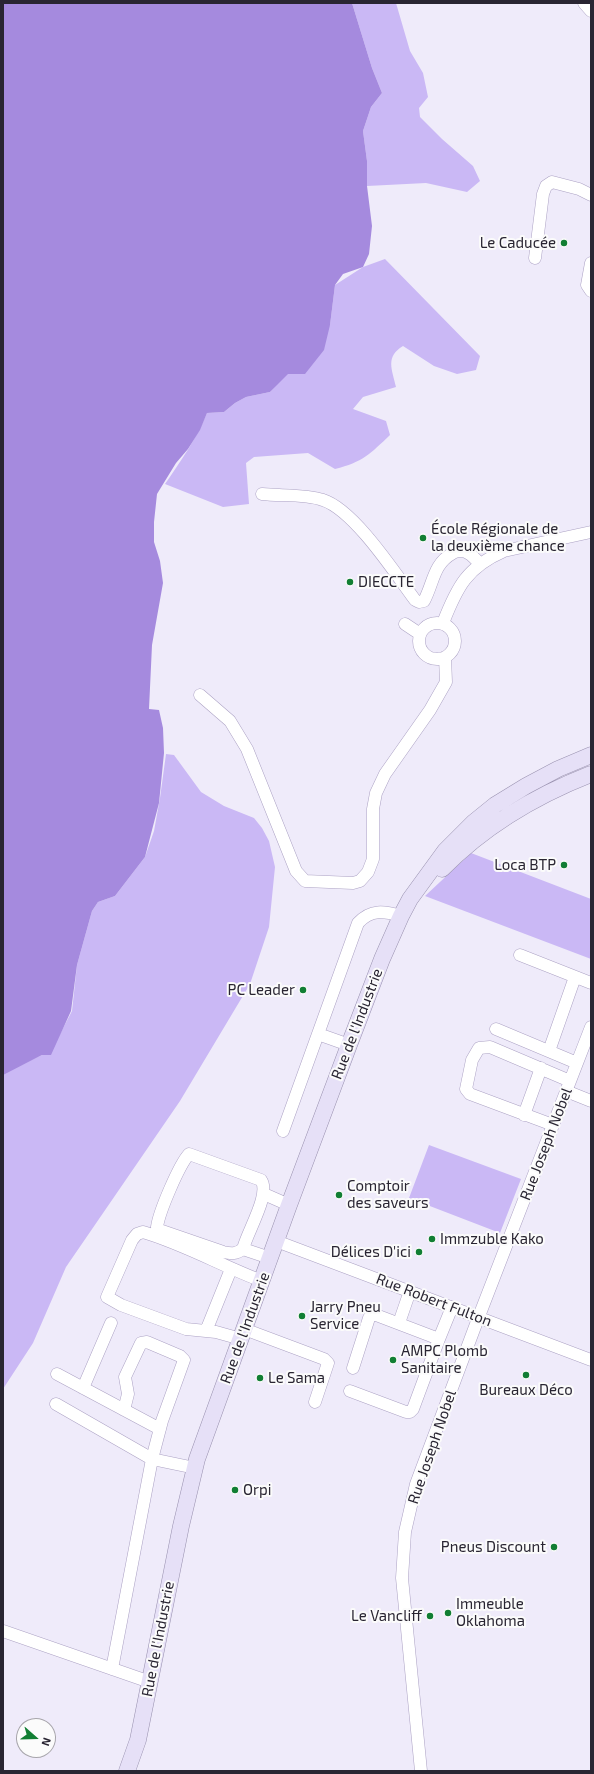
<!DOCTYPE html>
<html>
<head>
<meta charset="utf-8">
<style>
	body { margin:0 }
	#map { position:relative; width:594px; height:1774px; overflow:hidden; background:#efebfa; font-family:"Exo 2",sans-serif }
	canvas { display:block }
	.frame { position:absolute; inset:0; border:4px solid #292532; pointer-events:none }
	.north { position:absolute; left:16px; top:1718px; width:40px; height:40px; box-sizing:border-box; background:#fbfbfb; border:1px solid #a7a5ab; border-radius:50%; rotate:110deg; font-size:11px; font-weight:700; line-height:16px; text-align:center; color:#292532 }
	.north::after { content:''; display:block; margin:auto; width:14px; height:18px; background:#117e33; clip-path:polygon(50% 0,100% 100%,50% 72%,0 100%) }
</style>
</head>
<body>
<div id="map">
<canvas width="594" height="1774"></canvas>
<div class="frame"></div>
<div class="north">N</div>
</div>
<script>
const g = document.querySelector('canvas').getContext('2d');
g.lineJoin = 'round';
function fillPath(path, color) { g.fillStyle = color; g.fill(path, 'evenodd'); }
function stroke(path, color, width, dash) { g.strokeStyle = color; g.lineWidth = width; g.lineCap = dash ? 'butt' : 'round'; g.setLineDash(dash || []); g.stroke(path); }
function drawText(font, color, halo, rows, align = 'center') {
  g.font = font + ' "Exo 2",sans-serif'; g.lineWidth = 4; g.setLineDash([]); g.textBaseline = 'middle'; g.strokeStyle = halo; g.fillStyle = color; for (const [text, x, y, turn = 0] of rows) {
    g.save(); g.translate(x, y); g.rotate((+turn || 0) * Math.PI / 180); g.textAlign = isNaN(turn) ? turn : align; if (halo) g.strokeText(text, 0, 0); g.fillText(text, 0, 0); g.restore();
  }
}
const green = new Path2D(`
	M352,3H396L410,51L423,73L428,97L419,108L420,117L442,139L473,166L480,181L467,192L426,183L367,186V161L363,131L371,107L382,93L372,68Z
	M385,259L480,356L476,370L457,374L434,366L403,346C385,357 392,369 396,387L363,397L353,409L386,421L390,435C370,454 363,462 335,469L308,453L254,457L246,463L249,504L223,507L165,484C181,461 196,439 207,413L224,412L235,403L246,397L270,392L330,325L335,285L363,267Z
	M166,754L174,755L201,792L224,806L254,818L262,828L269,841L275,867L269,927L250,984L180,1101L66,1267L33,1343L3,1389V1074L42,1055H49L72,1011L77,965L92,911L98,902L115,896L145,857L154,831L160,798Z
	M471,853L591,899V959L425,896Z
	M429,1145L521,1179L500,1233L409,1198Z`);
const water = new Path2D(`
	M3,3H352L372,68L382,93L371,107L363,131L367,161V186L372,226L369,254L363,267L343,274L335,285L330,325L324,350L305,374H288L270,392L246,397L235,403L224,412L207,413L200,430L188,449L176,463L157,494L154,522V542L160,561L163,583L152,645L149,709L159,710L163,728L164,753L159,803L145,857L115,896L98,902L92,911L77,965L71,1011L51,1055H42L3,1075Z`);
const minor = new Path2D(`
	M584,3L591,11
	M535,258L543,194L546,186L552,182L579,189L591,195
	M591,263L587,285L591,291
	M262,494C280,496 306,494 323,500C354,510 395,573 415,600L419,602L424,601C434,582 433,564 453,553C465,547 473,556 480,564
	M419 641a18 18 0 1 1 36 0a18 18 0 1 1-36 0Z
	M443,623C457,587 467,567 504,551L591,532
	M405,624L420,634
	M200,695L230,721L247,749L296,871L305,881L353,883L360,881L368,872L373,859V809L376,793L385,774L430,710L446,682L445,657
	M520,955L591,983
	M496,1029L577,1063
	M318,1034L349,1045
	M549,1051L575,977
	M566,1091L591,1101
	M524,1115L541,1068
	M553,1125L470,1094L466,1089L472,1060L479,1048L490,1047L570,1081
	M283,1131L358,923C371,909 384,911 401,916
	M189,1154L261,1180C271,1194 247,1232 243,1249C236,1254 232,1254 223,1252L159,1230L157,1227C159,1212 179,1165 189,1154Z
	M264,1194L289,1205
	M276,1241L591,1360
	M243,1249L270,1258
	M399,1323L410,1291
	M244,1329L324,1359L328,1363L315,1402
	M206,1331L231,1269
	M241,1339L216,1332L186,1329L121,1305L107,1297L132,1240L137,1234L143,1232C184,1244 222,1266 262,1281
	M353,1368L369,1318L372,1315H376L439,1339L452,1307
	M57,1374L160,1429
	M83,1388L111,1323
	M350,1391L406,1412H410L413,1409L439,1339
	M56,1404L152,1459L195,1468
	M3,1631L150,1682
	M112,1669L152,1459L162,1421L184,1360L180,1356L147,1342L141,1343L125,1377L128,1394L124,1410
	M421,1771L402,1578L405,1532L416,1484L476,1324L591,1027`);
const major = new Path2D(`
	M442,869C484,826 535,796 591,774
	M127,1771L138,1740L181,1526L197,1459L289,1205L349,1045L382,959L401,916L410,899L445,851L474,822L495,805L526,786L558,769L591,755`);
const markers = [
	[564,243,4,"#117e33"],
	[423,538,4,"#117e33"],
	[350,582,4,"#117e33"],
	[564,865,4,"#117e33"],
	[303,990,4,"#117e33"],
	[339,1195,4,"#117e33"],
	[432,1239,4,"#117e33"],
	[419,1252,4,"#117e33"],
	[302,1316,4,"#117e33"],
	[393,1360,4,"#117e33"],
	[526,1375,4,"#117e33"],
	[260,1378,4,"#117e33"],
	[235,1490,4,"#117e33"],
	[554,1547,4,"#117e33"],
	[448,1613,4,"#117e33"],
	[430,1616,4,"#117e33"]
];
const poiNames = [
	["Le Caducée",556,243,"right"],
	["École Régionale de",431,529],
	["la deuxième chance",431,546],
	["DIECCTE",358,582],
	["Loca BTP",556,865,"right"],
	["PC Leader",295,990,"right"],
	["Comptoir",347,1186],
	["des saveurs",347,1203],
	["Immzuble Kako",440,1239],
	["Délices D'ici",411,1252,"right"],
	["Jarry Pneu",310,1307],
	["Service",310,1324],
	["AMPC Plomb",401,1351],
	["Sanitaire",401,1368],
	["Le Sama",268,1378],
	["Bureaux Déco",526,1390,"center"],
	["Orpi",243,1490],
	["Pneus Discount",546,1547,"right"],
	["Immeuble",456,1604],
	["Oklahoma",456,1621],
	["Le Vancliff",422,1616,"right"]
];
const streetNames = [
	["Rue de l'Industrie",357,1024,-69],
	["Rue Joseph Nobel",546,1144,-69],
	["Rue Robert Fulton",434,1300,21],
	["Rue de l'Industrie",245,1328,-70],
	["Rue Joseph Nobel",432,1447,-71],
	["Rue de l'Industrie",158,1639,-79]
];
fillPath(green, '#cab8f5');
fillPath(water, '#a58ade');
stroke(minor, '#aca2c4', 13);
stroke(major, '#9991af', 17);
stroke(minor, '#fff', 12);
stroke(major, '#e6e0f7', 16);
for (const [x, y, r, color] of markers) { const dot = new Path2D(); dot.arc(x, y, r, 0, 2 * Math.PI); g.fillStyle = color; g.fill(dot); stroke(dot, '#fbfbfb', 1.5); }
drawText('15px', '#292532', '#fbfbfb', poiNames, 'left');
drawText('15px', '#292532', '#fbfbfb', streetNames);
</script>
</body>
</html>
